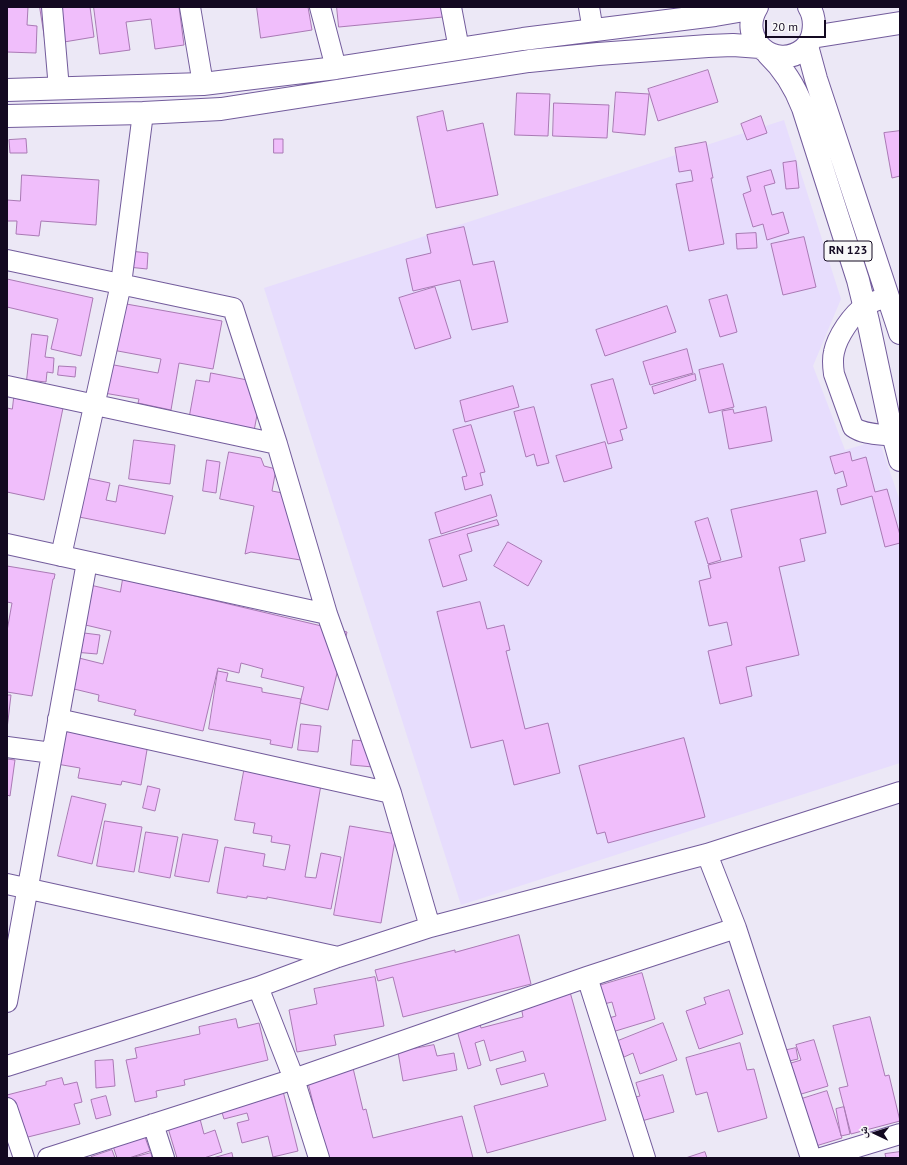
<!DOCTYPE html>
<html>
<head>
<meta charset="utf-8">
<style>
	body { margin:0 }
	#map { position:relative; width:907px; height:1165px; overflow:hidden; background:#ece8f6; font-family:"PT Sans","Noto Naskh Arabic",sans-serif }
	canvas { display:block }
	.frame { position:absolute; inset:0; border:8px solid #130921; pointer-events:none }
	.north { position:absolute; left:855px; top:1113px; width:40px; height:40px; -webkit-text-stroke:3px #f8f8f8; paint-order:stroke; rotate:274deg; font-size:11px; font-weight:700; line-height:16px; text-align:center; color:#130921 }
	.north::after { content:''; display:block; margin:auto; width:14px; height:18px; background:#130921; clip-path:polygon(50% 0,100% 100%,50% 72%,0 100%) }
	.scale { position:absolute; left:765px; top:20px; width:61px; height:18px; box-sizing:border-box; border:2px solid #130921; border-top:0; padding-left:5px; font-size:12px; line-height:14px; white-space:nowrap; color:#130921; -webkit-text-stroke:3px #f8f8f8; paint-order:stroke }
</style>
</head>
<body>
<div id="map">
<canvas width="907" height="1165"></canvas>
<div class="frame"></div>
<div class="north">ش</div>
<div class="scale">20 m</div>
</div>
<script>
const g = document.querySelector('canvas').getContext('2d');
g.lineJoin = 'round';
function fillPath(path, color) { g.fillStyle = color; g.fill(path, 'evenodd'); }
function stroke(path, color, width, dash) { g.strokeStyle = color; g.lineWidth = width; g.lineCap = dash ? 'butt' : 'round'; g.setLineDash(dash || []); g.stroke(path); }
function drawText(font, color, halo, rows, align = 'center') {
  g.font = font + ' "PT Sans",sans-serif'; g.lineWidth = 4; g.setLineDash([]); g.textBaseline = 'middle'; g.strokeStyle = halo; g.fillStyle = color; for (const [text, x, y, turn = 0] of rows) {
    g.save(); g.translate(x, y); g.rotate((+turn || 0) * Math.PI / 180); g.textAlign = isNaN(turn) ? turn : align; if (halo) g.strokeText(text, 0, 0); g.fillText(text, 0, 0); g.restore();
  }
}
const built = new Path2D(`
	M784,120L841,299L813,366L845,450L879,440L900,501V763L461,905L264,288Z`);
const building = new Path2D(`
	M7,7H28L27,25L37,26L36,53L7,52Z
	M40,7H90L94,37L46,45Z
	M94,7H179L184,45L155,49L151,19L126,22L130,50L100,54Z
	M257,7H308L312,30L261,38Z
	M337,7H442L443,17L339,27Z
	M708,70L718,102L658,121L648,89Z
	M616,92L649,94L645,135L613,132Z
	M517,93L550,94L548,136L515,135Z
	M554,103L609,105L607,138L553,136Z
	M443,111L447,131L483,123L498,195L436,208L417,117Z
	M761,116L767,133L747,140L741,124Z
	M900,131V176L892,178L884,133Z
	M26,139L27,153H10L9,140Z
	M274,139H283V153H274Z
	M706,142L713,178H711L724,244L689,251L676,184L693,181L691,170L679,172L675,148Z
	M796,161L799,188L786,189L783,163Z
	M771,170L775,183L764,186L772,215L783,212L789,233L767,240L763,224L753,227L743,194L751,191L747,177Z
	M22,175L99,180L96,225L41,221L39,236L16,234L17,221H7V200L20,201Z
	M464,227L473,265L494,261L508,322L472,330L460,280L413,291L406,259L431,253L427,235Z
	M756,233L757,248L737,249L736,234Z
	M804,237L816,287L783,295L771,244Z
	M130,251L148,253L147,269L128,267Z
	M7,279L93,298L81,356L51,349L58,319L7,307Z
	M435,287L451,338L415,349L399,298Z
	M727,295L737,332L720,337L709,300Z
	M115,302L222,321L213,369L179,363L171,410L138,403L139,399L98,392L103,363L158,373L161,359L107,349Z
	M667,306L676,332L605,356L596,330Z
	M32,334L48,336L45,357L54,358L53,373L47,372L46,382L27,380Z
	M687,349L693,373L650,385L643,362Z
	M723,364L734,407L709,413L699,370Z
	M59,366L76,367L75,377L58,375Z
	M211,373L263,383L254,431L189,418L196,380L209,382Z
	M695,374L696,380L654,394L652,387Z
	M613,379L627,428L620,430L623,440L608,444L591,385Z
	M513,386L519,407L465,422L460,401Z
	M14,398L63,408L44,500L7,492V408L12,409Z
	M534,407L549,463L537,466L534,454L526,457L514,412Z
	M766,407L772,441L729,449L722,411L733,409L734,413Z
	M471,425L485,472L480,473L483,485L465,490L462,477L467,476L453,430Z
	M134,440L175,445L170,484L129,479Z
	M605,442L612,468L564,482L556,456Z
	M229,452L261,458L264,466L276,469L272,491L288,494L313,562L251,552L245,554L254,506L220,499Z
	M850,452L852,461L866,457L875,492L887,489L900,535V543L885,547L872,496L841,505L837,489L847,486L843,471L835,474L830,457Z
	M207,460L220,462L216,493L203,491Z
	M77,476L110,483L106,500L116,502L119,485L173,496L165,534L69,515Z
	M817,491L826,533L800,539L805,561L779,567L799,655L746,667L752,696L720,704L708,651L732,645L727,622L709,626L699,581L711,578L708,565L742,557L731,510Z
	M491,495L497,516L441,534L435,513Z
	M708,518L721,560L708,564L695,522Z
	M497,520L499,525L467,534L472,551L459,555L467,580L443,587L429,540Z
	M508,542L542,561L528,586L494,566Z
	M7,566L55,574L54,579H53L32,696L7,692V631L12,603L7,602Z
	M123,579L347,632L328,710L300,703L304,687L261,677L263,669L241,663L239,673L218,668L203,731L134,715L136,710L98,701L99,695L74,689L72,698L57,695L67,655L103,664L111,631L77,623L86,584L120,592Z
	M480,602L487,629L504,625L510,650L506,651L525,729L548,723L560,773L514,785L503,740L471,748L437,612Z
	M76,632L100,635L97,654L74,652Z
	M218,671L228,673L226,681L262,688V692L301,699L292,748L270,744L271,740L209,729Z
	M7,695H11L7,729Z
	M301,724L321,726L318,752L298,750Z
	M51,728L148,744L141,785L122,781L121,785L78,778L80,768L45,762Z
	M684,738L705,817L608,843L605,832L597,834L579,766Z
	M353,740L375,742L373,767L351,765Z
	M7,759L15,760L10,796L7,795Z
	M245,766L322,779L305,877L316,878L321,853L341,857L331,909L267,897V899L247,896V898L217,893L225,847L265,854L263,866L285,870L290,845L271,842L272,836L253,833L255,823L235,820Z
	M148,786L160,789L155,811L143,808Z
	M72,796L106,804L92,864L58,856Z
	M105,821L142,827L134,872L97,866Z
	M350,826L396,834L381,923L334,915Z
	M146,832L178,837L170,878L139,872Z
	M183,834L218,840L209,882L175,876Z
	M519,935L531,984L403,1017L393,977L378,981L375,970L455,950V952Z
	M642,973L655,1019L609,1033L605,1019L616,1016L612,1002L600,1005L595,987Z
	M375,977L384,1026L334,1035L336,1045L297,1052L289,1010L317,1004L314,989Z
	M729,990L743,1034L699,1049L686,1011L706,1004L704,998Z
	M570,992L606,1120L487,1153L474,1106L548,1086L544,1073L501,1085L496,1069L526,1061L523,1051L490,1061L484,1040L475,1043L481,1065L468,1069L456,1027L479,1021L481,1028L523,1017L521,1006Z
	M870,1017L885,1076L889,1075L900,1121L851,1134L839,1088L848,1086L833,1026Z
	M236,1019L238,1028L259,1023L268,1060L184,1080L185,1085L156,1091L157,1097L135,1102L126,1060L137,1058L135,1048L200,1034L199,1027Z
	M663,1023L677,1060L640,1074L633,1053L624,1057L618,1041Z
	M814,1040L828,1086L788,1098L778,1067L801,1060L796,1045Z
	M740,1043L747,1070L754,1069L767,1118L718,1132L707,1092L696,1095L686,1058Z
	M434,1045L437,1056L454,1053L457,1070L403,1081L398,1052Z
	M796,1048L798,1059L785,1062L783,1051Z
	M113,1060L115,1086L96,1088L95,1061Z
	M353,1068L363,1110L366,1109L373,1138L462,1116L473,1158H327L307,1079Z
	M663,1075L674,1112L638,1122L631,1098L640,1096L636,1083Z
	M62,1078L64,1085L77,1082L82,1102L74,1104L80,1124L16,1140L7,1104V1095L46,1085V1082Z
	M280,1079L298,1151L273,1157L268,1136L242,1143L237,1123L249,1120L247,1113L224,1119L220,1106Z
	M827,1091L842,1138L806,1149L792,1102Z
	M106,1096L111,1115L96,1119L91,1100Z
	M844,1107L850,1134L841,1136L836,1109Z
	M200,1119L204,1134L215,1130L222,1152L204,1158H177L168,1128Z
	M141,1126L150,1151L129,1158H117L110,1137Z
	M112,1150L115,1158H91V1157Z
	M705,1152L707,1158H686Z
	M900,1152V1158H886L885,1154Z
	M151,1153L152,1158H131Z
	M232,1153L233,1158H213Z`);
const minor = new Path2D(`
	M52,7L59,89
	M190,7L203,84
	M320,7L336,68
	M451,7L459,49
	M589,7L593,31
	M7,260L233,308L277,444L327,614L391,793L430,927
	M888,297C881,299 871,302 865,306C852,314 837,337 834,352C832,360 833,367 834,374L853,427C864,435 880,434 893,436
	M7,386L277,444
	M7,544L327,614
	M61,556L121,284L143,113
	M58,719L391,793
	M7,747L52,753
	M707,854L736,928L811,1158
	M7,884L338,957
	M587,977L645,1158
	M258,987L294,1079L319,1158
	M7,1002L87,562
	M7,1066L258,987L338,957L430,927L707,854L900,792
	M7,1108L24,1158
	M153,1124L164,1158
	M48,1158L294,1079L587,977L736,928
	M821,1158L900,1134`);
const major = new Path2D(`
	M757,7C737,39 775,72 804,49C808,45 812,39 813,33C815,23 814,15 809,7
	M812,37L900,23
	M807,46L816,79L900,333
	M768,54C785,70 795,87 803,108L858,280L868,321L890,424L900,460
	M7,90L203,84L336,68L523,39L715,15L756,8
	M7,116L143,113L221,109L529,61L598,54L708,46L733,45L760,47`);
const shields = [
	[848,251,48]
];
const shieldNames = [
	["RN 123",848,251]
];
fillPath(built, '#e7ddfd');
fillPath(building, '#f0befb');
stroke(building, '#a979b4', 1);
stroke(minor, '#735c9c', 22);
stroke(major, '#735c9c', 24);
stroke(minor, '#fff', 20);
stroke(major, '#fff', 22);
for (const [x, y, w] of shields) { const box = new Path2D(); box.roundRect(x - w / 2, y - 10, w, 20, 3); g.fillStyle = '#f8f8f8'; g.fill(box); stroke(box, '#130921', 1); }
drawText('bold 12px', '#130921', null, shieldNames);
</script>
</body>
</html>
